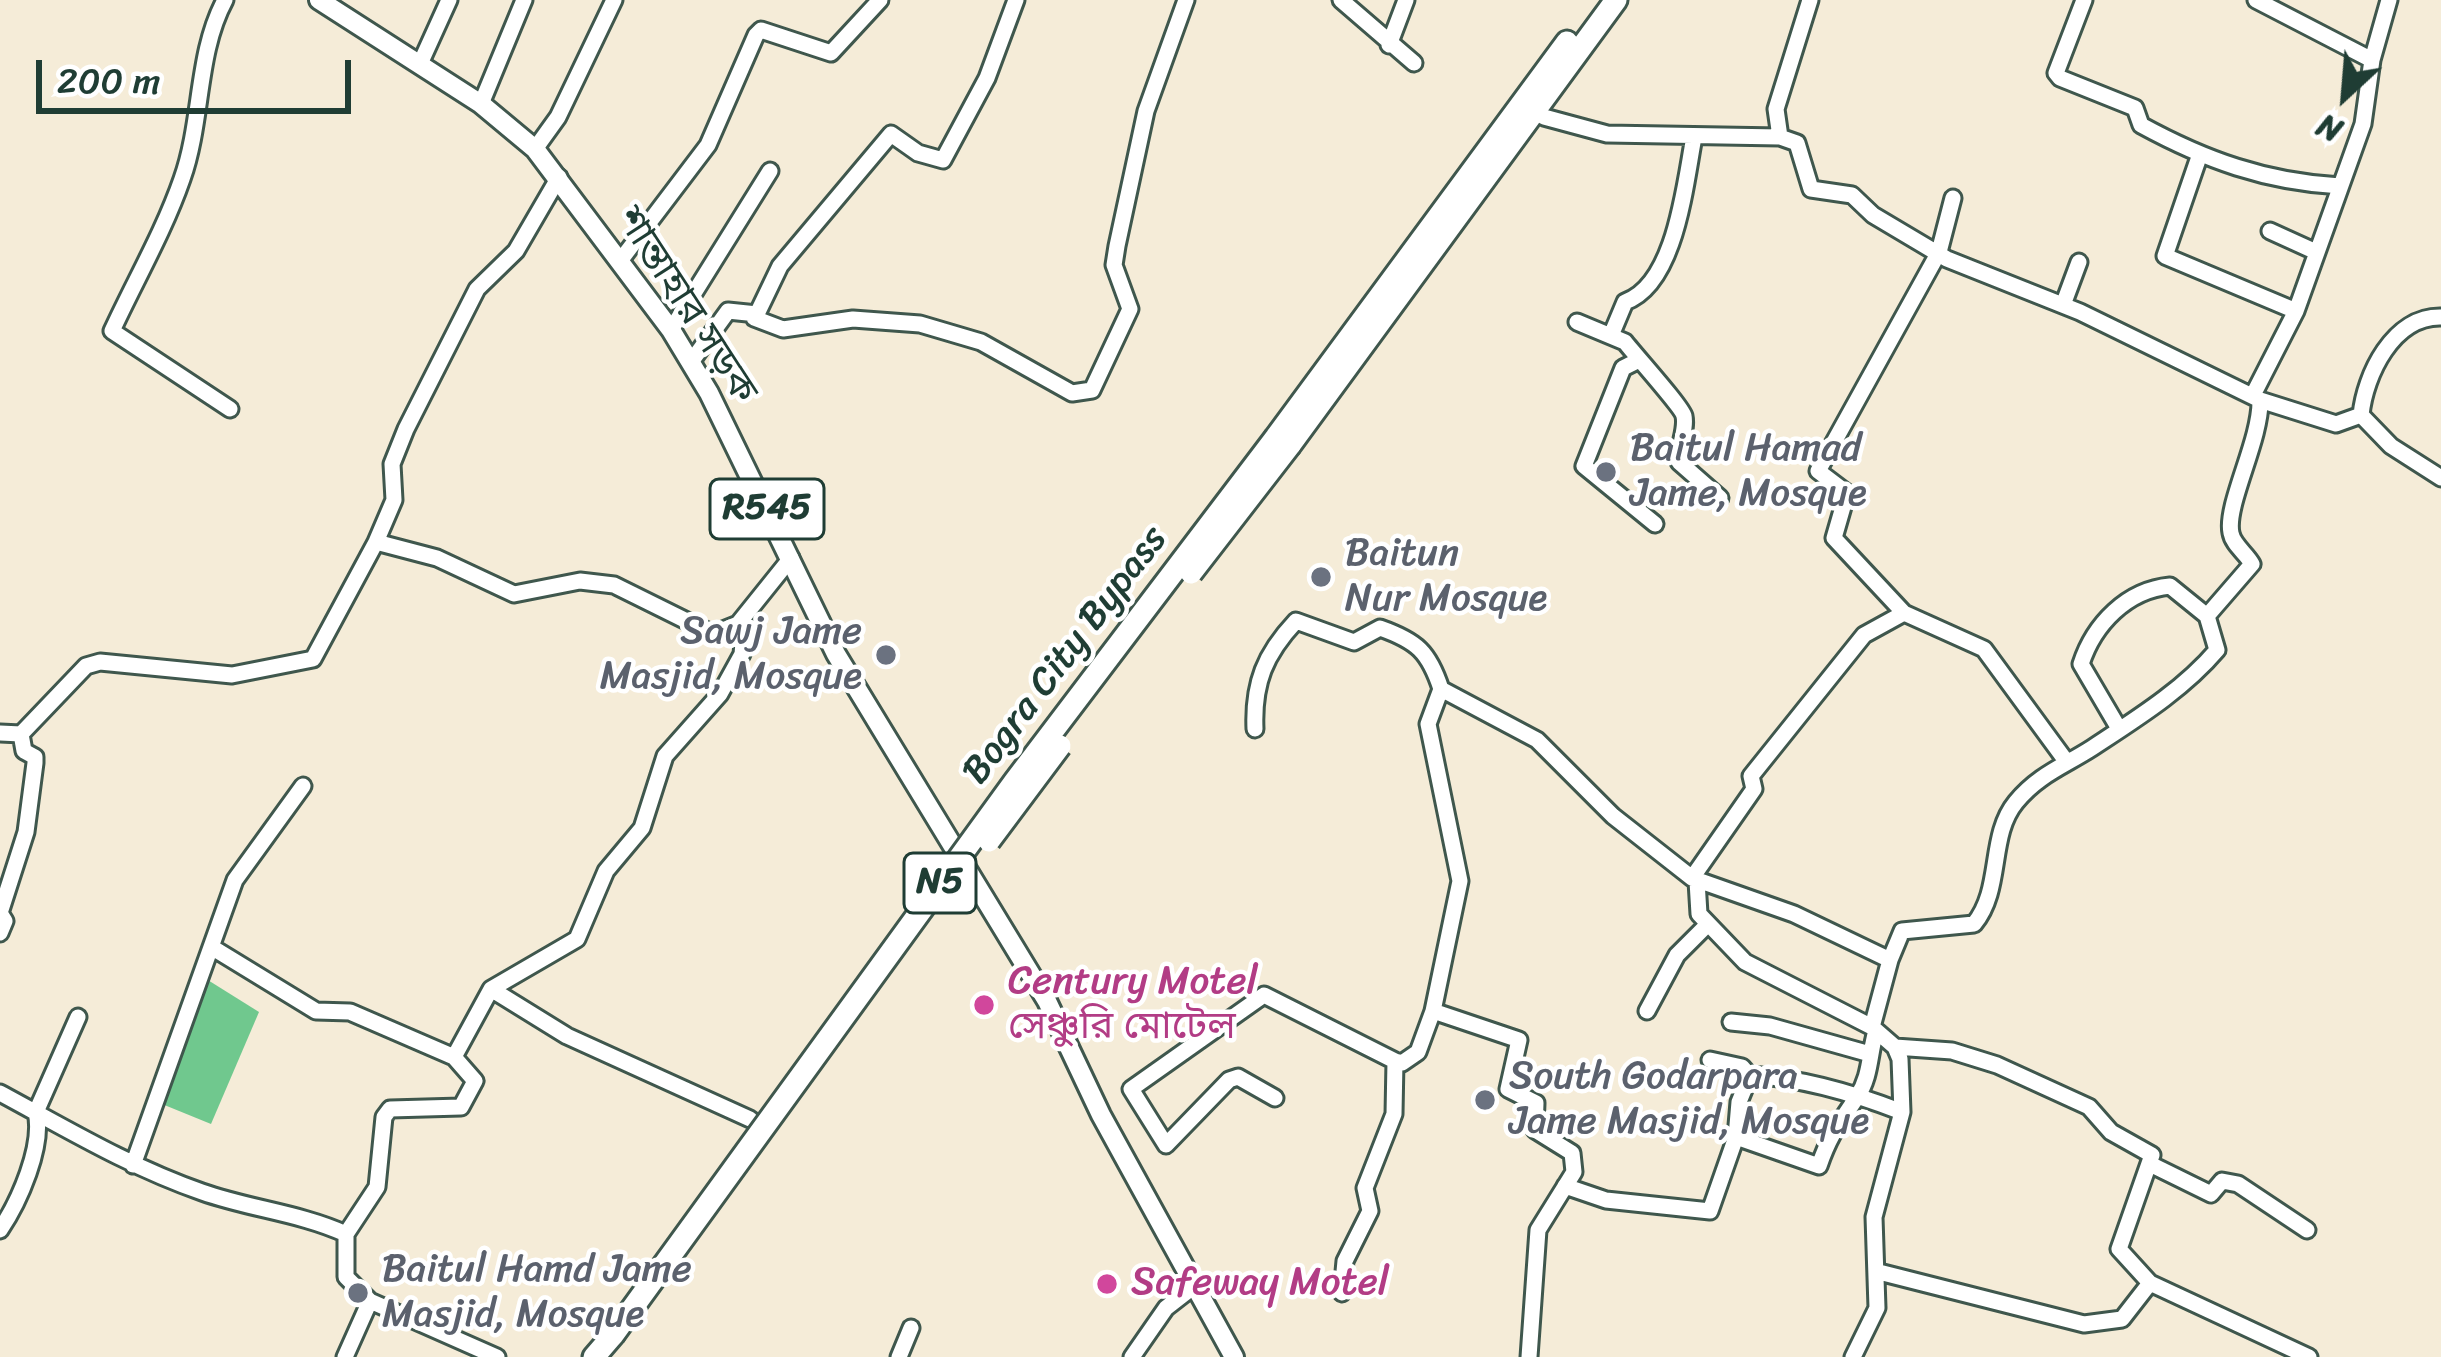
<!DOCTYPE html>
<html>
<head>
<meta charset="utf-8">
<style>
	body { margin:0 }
	#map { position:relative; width:2441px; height:1357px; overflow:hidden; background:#f5ecd8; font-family:Sriracha,sans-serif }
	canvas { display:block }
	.north { position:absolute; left:2285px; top:36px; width:120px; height:120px; -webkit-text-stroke:9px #fff; paint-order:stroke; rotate:206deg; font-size:33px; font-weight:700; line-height:48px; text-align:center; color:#1f3d34 }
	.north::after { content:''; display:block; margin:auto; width:42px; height:54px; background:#1f3d34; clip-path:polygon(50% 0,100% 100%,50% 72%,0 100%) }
	.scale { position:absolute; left:36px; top:60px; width:315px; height:54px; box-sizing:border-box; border:6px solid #1f3d34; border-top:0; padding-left:15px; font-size:36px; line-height:42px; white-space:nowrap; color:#1f3d34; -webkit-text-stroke:9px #fff; paint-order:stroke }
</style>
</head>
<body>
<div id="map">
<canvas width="2441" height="1357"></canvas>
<div class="north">N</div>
<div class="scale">200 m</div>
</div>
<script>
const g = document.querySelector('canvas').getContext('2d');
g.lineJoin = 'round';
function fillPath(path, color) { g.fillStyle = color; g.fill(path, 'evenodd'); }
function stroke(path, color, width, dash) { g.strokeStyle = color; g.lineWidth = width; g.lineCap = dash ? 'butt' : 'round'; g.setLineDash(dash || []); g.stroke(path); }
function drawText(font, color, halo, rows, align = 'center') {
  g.font = font + ' Sriracha,"Noto Sans Bengali",sans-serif'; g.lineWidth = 9; g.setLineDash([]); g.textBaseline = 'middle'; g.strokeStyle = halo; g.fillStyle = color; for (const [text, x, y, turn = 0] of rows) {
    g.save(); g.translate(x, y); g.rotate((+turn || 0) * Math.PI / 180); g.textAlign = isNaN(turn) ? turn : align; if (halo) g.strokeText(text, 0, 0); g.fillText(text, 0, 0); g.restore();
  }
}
const green = new Path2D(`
	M203,977L259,1012L211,1124L157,1102Z`);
const minor = new Path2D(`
	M225,0C196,54 203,120 182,179C164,231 135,281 112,331L230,409
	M1341,0L1414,63
	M2084,0L2056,73L2060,78L2135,108L2141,125C2205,160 2266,182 2340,186
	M2256,0L2372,60
	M1389,45L1406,0
	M420,64L449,0
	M481,104L524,0
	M1544,117L1607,134L1780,137L1797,143L1811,189L1852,195L1873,215L1947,259L2080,312L2260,400L2336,424L2361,415L2391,446L2441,478
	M1780,137L1776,109L1810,0
	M535,149L558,117L614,0
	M2199,157L2165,256L2296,311
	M1953,198L1939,252L1818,471L1847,493L1834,538L1904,613L1984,649L2066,761
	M2270,231L2314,251
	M620,261L708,145L756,35L761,30L831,53L880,0
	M2063,305L2079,262
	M754,318L783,329L853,319L920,324L981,342L1072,393L1092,390L1130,309L1114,265L1117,246L1146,111L1186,0
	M1577,322L1625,342C1635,355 1682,407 1684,416C1687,430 1678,445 1679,462L1720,498
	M671,330L770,171
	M1612,333L1625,302C1676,284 1685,183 1694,137
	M691,362L728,311L757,314L780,266L891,134L918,153L943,160L987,78L1016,0
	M1635,362L1623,368L1584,466L1655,524
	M2253,395L2296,311L2363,124L2372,60L2389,0
	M2361,415C2365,375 2393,316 2441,317
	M376,542L394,500L392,464L406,429L477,289L516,251L559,177
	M2207,616L2252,564C2247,554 2233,545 2231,533C2225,505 2261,440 2260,400
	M1255,729C1253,683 1265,654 1296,621L1354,642L1380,628C1417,641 1429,652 1441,689L1537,740L1613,816L1692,878L1794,914L1890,960L1902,931L1974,924C2003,889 1988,836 2016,802C2038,775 2064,766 2092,748C2136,719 2183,690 2217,650L2207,616L2170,586C2127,590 2094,624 2081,664L2118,727
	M0,733L21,734L86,666L100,662L232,675L313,659L376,542L437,558L514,594L580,581L614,585L713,634L738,624L791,558
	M1692,878L1754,789L1751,776L1864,635L1904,613
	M1697,881L1699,914L1745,962L1872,1027
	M0,913L26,832L35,763V757L24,751L21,734
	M0,913L5,921L0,933
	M213,948L316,1011L350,1012L454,1057
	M491,989L567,1036L750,1119
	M1433,1011L1519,1040L1508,1089L1536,1103L1535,1130L1572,1153L1574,1172L1538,1230L1529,1357
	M1647,1011L1677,955L1707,925
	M1731,1022L1770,1026L1870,1054
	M1876,1031C1869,1054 1871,1076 1857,1097C1839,1124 1830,1134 1819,1166L1736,1137L1739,1102L1750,1075C1800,1078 1856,1094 1902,1112
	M1895,1047L1952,1051L1997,1065L2089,1107L2111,1132L2152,1155L2119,1249L2150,1283
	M1710,1060L1742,1067L1749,1075
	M0,1093C67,1129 130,1167 202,1192C250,1209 300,1213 346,1234
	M1275,1098L1238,1077L1229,1080L1166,1145L1131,1089L1264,995L1395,1061L1402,1063L1418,1052L1433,1011L1460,881L1428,724L1441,689
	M2150,1164L2211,1194L2222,1181L2238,1184L2307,1230
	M133,1165L235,880L303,786
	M1565,1186L1606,1200L1710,1211L1736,1137
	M0,1230C19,1202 44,1146 36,1112L78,1017
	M1879,1272L2084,1324L2122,1319L2150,1283L2309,1357
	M1342,1293L1345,1261L1370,1211L1365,1188L1394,1114L1395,1061
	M345,1357L370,1301
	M497,1357L370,1301L346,1277V1234L377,1187L384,1117L390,1109L461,1107L475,1081L454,1057L491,989L577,939L606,871L642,828L665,756L720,694L742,654L744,632L738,624
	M899,1357L911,1328
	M1132,1357L1166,1308L1193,1287
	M1853,1357L1877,1308L1874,1217L1902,1112L1900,1059L1895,1047L1872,1027L1890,960`);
const major = new Path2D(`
	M319,0L481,104L535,149L671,330L709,393L836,654L1047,1001L1101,1115L1234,1357`);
const highway = new Path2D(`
	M1276,437L1567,42
	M1290,445L1616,0
	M594,1357L613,1335`);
const highwayBridge = new Path2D(`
	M1191,573L1290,445
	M989,841L1060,746
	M613,1335L1015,781L1276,437`);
const markers = [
	[1606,472,12,"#6b7280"],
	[1321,577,12,"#6b7280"],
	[886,655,12,"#6b7280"],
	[984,1005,12,"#d1479c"],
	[1485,1100,12,"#6b7280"],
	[1107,1284,12,"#d1479c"],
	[358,1293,12,"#6b7280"]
];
const shields = [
	[767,509,114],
	[940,883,72]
];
const shieldNames = [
	["R545",767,509],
	["N5",940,883]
];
const streetNames = [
	["শান্তাহার সড়ক",685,306,57],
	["Bogra City Bypass",1066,656,-53]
];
const worshipNames = [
	["Baitul Hamad",1630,450],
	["Jame, Mosque",1630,495],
	["Baitun",1345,555],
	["Nur Mosque",1345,600],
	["Sawj Jame",862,633,"right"],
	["Masjid, Mosque",862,678,"right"],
	["South Godarpara",1509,1078],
	["Jame Masjid, Mosque",1509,1123],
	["Baitul Hamd Jame",382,1271],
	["Masjid, Mosque",382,1316]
];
const hotelNames = [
	["Century Motel",1008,983],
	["সেঞ্চুরি মোটেল",1008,1028],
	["Safeway Motel",1131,1284]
];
fillPath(green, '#70c88e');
stroke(minor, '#3f574d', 21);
stroke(major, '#3f574d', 24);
stroke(highway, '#3f574d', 27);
stroke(minor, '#fff', 15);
stroke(major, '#fff', 18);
stroke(highway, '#fff', 21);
stroke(highwayBridge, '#3f574d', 27, []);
stroke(highwayBridge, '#fff', 21);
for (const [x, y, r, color] of markers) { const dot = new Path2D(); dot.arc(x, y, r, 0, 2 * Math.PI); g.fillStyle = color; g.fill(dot); stroke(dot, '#fff', 4.5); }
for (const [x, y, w] of shields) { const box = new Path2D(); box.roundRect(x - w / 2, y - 30, w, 60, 9); g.fillStyle = '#fff'; g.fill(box); stroke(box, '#1f3d34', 3); }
drawText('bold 36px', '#1f3d34', null, shieldNames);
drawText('39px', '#1f3d34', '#fff', streetNames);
drawText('39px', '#5b616d', '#fff', worshipNames, 'left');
drawText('39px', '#b23c85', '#fff', hotelNames, 'left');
</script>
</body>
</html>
